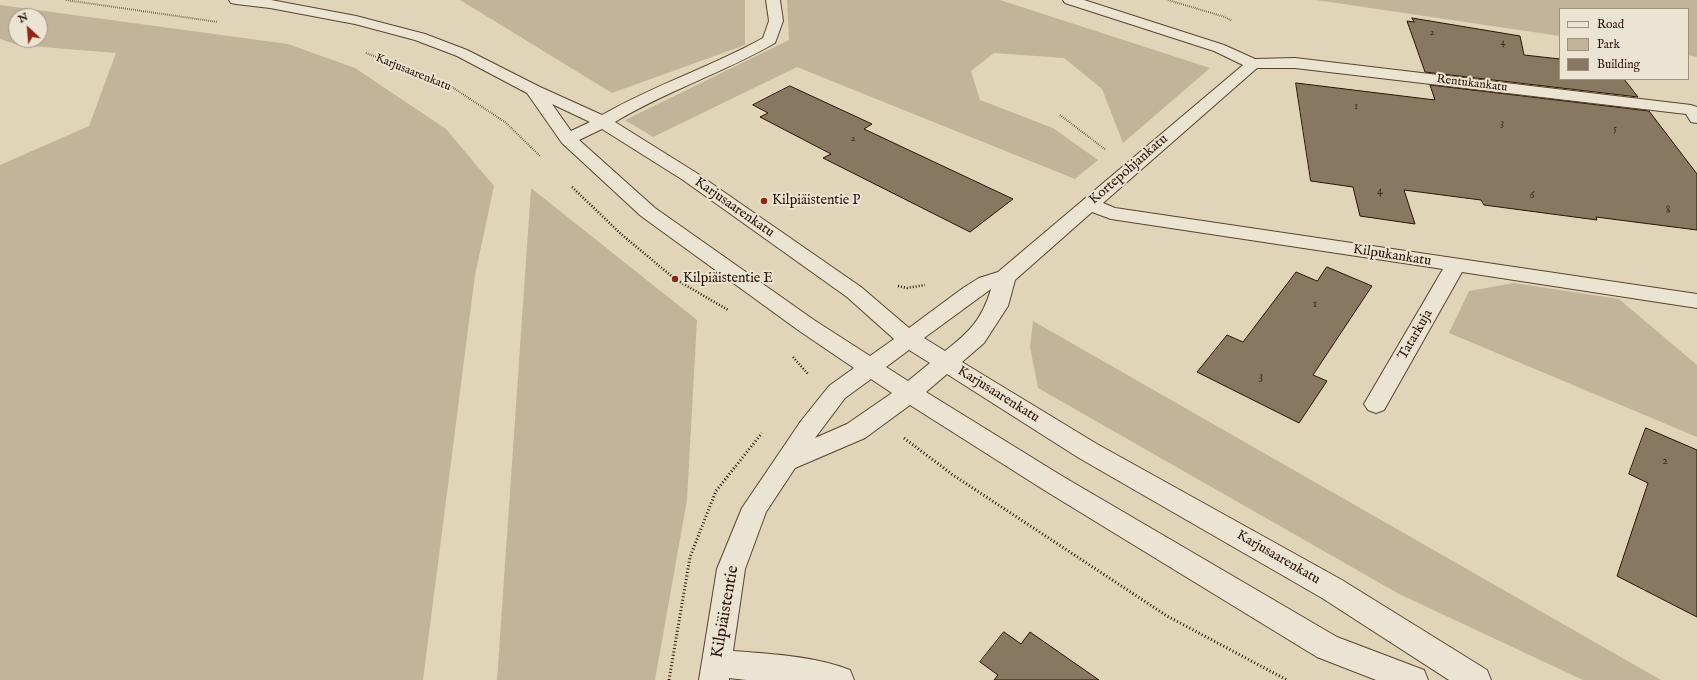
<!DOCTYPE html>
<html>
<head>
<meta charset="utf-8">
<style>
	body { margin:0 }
	#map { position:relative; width:1697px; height:680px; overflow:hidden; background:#e0d5b9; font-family:"IM FELL English",serif }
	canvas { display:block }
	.legend { position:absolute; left:1559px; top:8px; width:130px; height:72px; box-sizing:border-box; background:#ebe4d2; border:1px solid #9e917f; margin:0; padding:5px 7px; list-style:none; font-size:12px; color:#2b1402 }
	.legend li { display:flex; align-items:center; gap:8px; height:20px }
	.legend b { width:20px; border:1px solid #9e917f }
	.north { position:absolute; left:8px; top:8px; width:40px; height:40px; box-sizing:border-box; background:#ebe4d2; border:1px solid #9e917f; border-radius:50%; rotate:334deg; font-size:11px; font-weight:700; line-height:16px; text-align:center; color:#2b1402 }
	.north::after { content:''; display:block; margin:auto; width:14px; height:18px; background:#8f2418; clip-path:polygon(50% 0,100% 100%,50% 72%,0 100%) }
</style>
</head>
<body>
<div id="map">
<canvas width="1697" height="680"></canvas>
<ul class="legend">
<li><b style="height:5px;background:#ebe4d2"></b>Road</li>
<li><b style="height:11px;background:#c1b49a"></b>Park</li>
<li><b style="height:11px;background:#897861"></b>Building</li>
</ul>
<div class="north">N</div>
</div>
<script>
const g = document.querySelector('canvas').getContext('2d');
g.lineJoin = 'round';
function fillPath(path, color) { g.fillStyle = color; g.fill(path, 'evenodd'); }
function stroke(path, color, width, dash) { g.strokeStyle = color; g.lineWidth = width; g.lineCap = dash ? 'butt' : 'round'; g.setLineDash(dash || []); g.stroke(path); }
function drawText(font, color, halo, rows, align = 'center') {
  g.font = font + ' "IM FELL English",serif'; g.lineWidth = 4; g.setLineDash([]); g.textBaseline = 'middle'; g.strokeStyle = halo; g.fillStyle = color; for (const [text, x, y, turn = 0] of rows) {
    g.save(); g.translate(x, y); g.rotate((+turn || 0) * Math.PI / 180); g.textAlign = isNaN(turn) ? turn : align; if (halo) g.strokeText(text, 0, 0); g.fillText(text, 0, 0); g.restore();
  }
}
const green = new Path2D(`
	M460,0H745V45L612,93Z
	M787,0H1000L1210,68L1123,143L1102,89L1064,58L994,53L971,71L980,100L1053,128L1098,160L1075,179L797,67L653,137L625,120L789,40Z
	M1316,0H1697V57L1688,55V9H1560V36Z
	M0,5L288,44L355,68L446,129L494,186L475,275L423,680H0V165L89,126L116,53L18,45L0,39ZM16,16H40V40H16Z
	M531,188L697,320L687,500L655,680H497Z
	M1514,283L1619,299L1697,365V437L1449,333L1469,291Z
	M1033,321L1661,680H1583L1399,594L1038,388L1030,347Z`);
const building = new Path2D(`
	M1412,18L1520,36L1524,55L1560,59V79H1624L1638,97L1425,72L1407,21L1414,22Z
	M1296,83L1435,100L1430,85L1649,111L1697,174V230L1596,217L1597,220L1484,205L1481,200L1404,190L1415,224L1360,216L1353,187L1311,181Z
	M790,86L872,124L864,129L1013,199L970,232L823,158L831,154L760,117L768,113L753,105Z
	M1327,267L1372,286L1313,375L1327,381L1299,423L1197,372L1227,335L1243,342L1296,272L1317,281Z
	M1646,428L1697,450V617L1617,576L1648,483L1629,474Z
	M1004,632L1021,644L1030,632L1099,680H994L998,675L980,662Z`);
const pathFar2 = new Path2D(`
	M66,0L218,22
	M1168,0L1225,17L1232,21
	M366,53L452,87L505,122L540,156
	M1060,115L1106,150`);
const pathFar1 = new Path2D(`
	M572,187L621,234L675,279L728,310
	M898,286L907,288L925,285
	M793,357L808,374`);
const path = new Path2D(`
	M904,438L953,475L1167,616L1287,680
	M669,680L690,557L716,491L762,433`);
const minor = new Path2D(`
	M229,0H271L356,16L425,34L467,50L540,87L602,115C654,85 711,67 763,38L769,21L766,0H780L783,21L775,43C723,73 666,91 615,122L695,172L861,287L909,328L963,288L979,278L998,272L1243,65L1214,51L1065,3L1063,0H1084L1224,45L1255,59L1295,58L1691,105L1697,107V123L1691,122L1686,114L1295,68H1257L1103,203L1115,208L1697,294V308L1462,272L1384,410L1376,413L1368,410L1364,404L1443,269L1111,219L1092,212L1015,280L1008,306L984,343L962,362L1097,444L1342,580L1487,670L1491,680H1449L1322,598L1079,458L947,374L926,392L1062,476L1337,637L1424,670L1428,680H1376L1317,657L1044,490L910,405L865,438L795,468L766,512L745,569L733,651C772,654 814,656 850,670L854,680H746L729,678V680H699L717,569L742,508L801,421L829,386L854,368L798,330L641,216L562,143L527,93L457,56L415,40L355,24L270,8L236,4L231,3ZM552,104L590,122L571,131ZM602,129L683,180L847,297L894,339L870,356L814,320L655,208L579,140ZM991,289C982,320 969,332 945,351L924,338ZM909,350L930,363L908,381L886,367ZM871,379L892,393L847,424L815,438L845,398Z`);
const markers = [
	[764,201,4,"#8f2418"],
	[675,279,4,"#8f2418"]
];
const farNumbernames = [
	["2",1432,33],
	["4",1503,43],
	["1",1356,107],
	["3",1502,124],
	["5",1615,129],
	["2",853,139]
];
const farStreetnames = [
	["Karjusaarenkatu",413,73,22],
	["Rentukankatu",1472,84,7]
];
const numberNames = [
	["4",1380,192],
	["6",1532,196],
	["8",1668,211],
	["1",1315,305],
	["3",1261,377],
	["2",1665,462]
];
const streetNames = [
	["Kortepohjankatu",1129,170,-41],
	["Karjusaarenkatu",734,208,35],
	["Kilpukankatu",1392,256,9],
	["Tatarkuja",1416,335,-60],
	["Karjusaarenkatu",998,395,32],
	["Karjusaarenkatu",1278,558,30]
];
const poiNames = [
	["Kilpiäistentie P",772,201],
	["Kilpiäistentie E",683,279]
];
const nearStreetnames = [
	["Kilpiäistentie",726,612,-80]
];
fillPath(green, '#c1b49a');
fillPath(building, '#897861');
stroke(building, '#2b1402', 1);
stroke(minor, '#584430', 2);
stroke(pathFar2, '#2b1402', 2, [0.5, 1.5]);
stroke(pathFar1, '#2b1402', 2.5, [1, 2]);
stroke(path, '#2b1402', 3, [1, 2.5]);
fillPath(minor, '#ebe4d2');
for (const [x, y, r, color] of markers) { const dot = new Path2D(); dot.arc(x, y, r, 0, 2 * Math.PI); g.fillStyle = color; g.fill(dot); stroke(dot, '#ebe4d2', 1.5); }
drawText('10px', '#422d1a', null, farNumbernames);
drawText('12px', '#2b1402', '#ebe4d2', farStreetnames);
drawText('12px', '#422d1a', null, numberNames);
drawText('14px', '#2b1402', '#ebe4d2', streetNames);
drawText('14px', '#2b1402', '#ebe4d2', poiNames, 'left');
drawText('17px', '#2b1402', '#ebe4d2', nearStreetnames);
</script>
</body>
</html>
